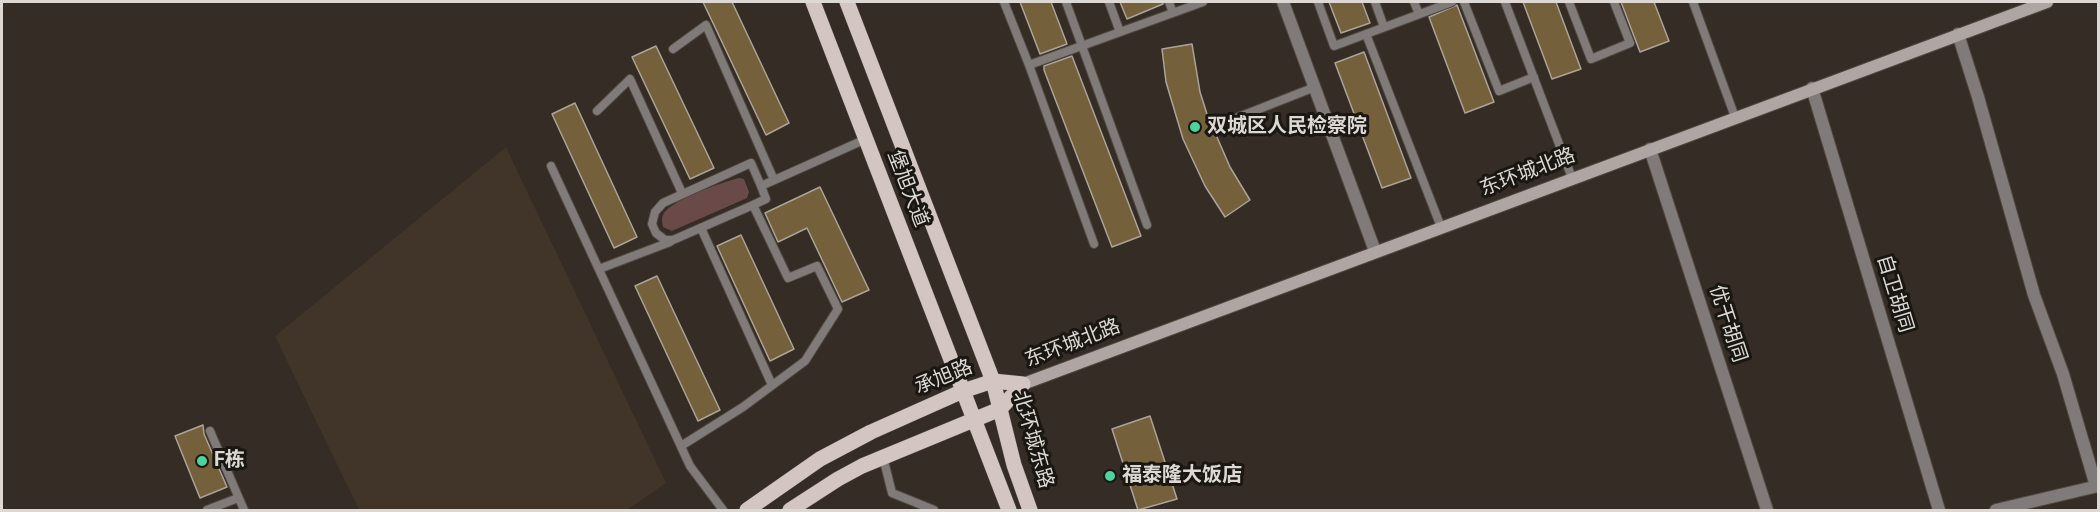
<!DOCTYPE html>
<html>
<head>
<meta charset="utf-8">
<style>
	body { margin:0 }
	#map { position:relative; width:2100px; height:512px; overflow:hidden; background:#352c25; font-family:Roboto,sans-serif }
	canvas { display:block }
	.frame { position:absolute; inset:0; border:3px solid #ddd8d3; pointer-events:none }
</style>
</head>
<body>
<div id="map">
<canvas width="2100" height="512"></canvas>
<div class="frame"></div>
</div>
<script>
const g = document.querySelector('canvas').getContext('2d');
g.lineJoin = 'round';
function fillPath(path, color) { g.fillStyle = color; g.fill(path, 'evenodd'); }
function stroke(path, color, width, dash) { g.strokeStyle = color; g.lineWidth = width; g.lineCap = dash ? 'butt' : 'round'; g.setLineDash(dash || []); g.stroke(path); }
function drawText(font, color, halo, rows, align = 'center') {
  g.font = font + ' Roboto,"Noto Sans SC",sans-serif'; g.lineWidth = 6; g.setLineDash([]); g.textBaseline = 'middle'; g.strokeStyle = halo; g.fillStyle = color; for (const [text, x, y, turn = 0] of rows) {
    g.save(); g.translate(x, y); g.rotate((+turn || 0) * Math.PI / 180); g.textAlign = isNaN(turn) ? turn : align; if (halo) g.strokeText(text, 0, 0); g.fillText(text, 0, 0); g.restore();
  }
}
const built = new Path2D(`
	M506,147L666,483L627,510H359L275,336Z`);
const green = new Path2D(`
	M739,178L744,179L749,192L747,198L672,231L663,227C662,221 661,218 664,213C675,198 721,183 739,178Z`);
const building = new Path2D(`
	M703,2H732L789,123L766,135Z
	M1020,2H1051L1067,44L1040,54Z
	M1120,2H1163V4L1127,19Z
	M1329,2H1362L1370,23L1341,33Z
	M1523,2H1556L1581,69L1552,79Z
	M1621,2H1654L1669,41L1640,52Z
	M1457,5L1494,102L1465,113L1429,17Z
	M1192,44L1200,92L1207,114L1230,167L1250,200L1225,217L1205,186L1183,139L1166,82L1162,49Z
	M656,46L714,168L690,179L632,57Z
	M1364,52L1411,178L1382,188L1335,63Z
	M1072,56L1141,236L1112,247L1044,70V66Z
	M575,103L637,237L614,248L552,114Z
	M820,187L869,290L842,302L807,228L778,242L765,213Z
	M741,235L794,349L770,361L717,246Z
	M657,276L720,410L698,421L635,286Z
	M1150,416L1177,499L1138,510L1112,429Z
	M203,425L204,434L227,487L200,498L175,436Z`);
const lane = new Path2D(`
	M1004,2L1029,65L1094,244
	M1066,2L1147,225
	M1109,2L1120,32
	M1169,2L1173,13
	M1318,2L1334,46L1452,2
	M1375,2L1384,27
	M1414,2L1419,14
	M1464,2L1499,91L1534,77
	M1505,2L1572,178
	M1569,2L1591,59L1630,43L1614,2
	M1693,2L1735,117
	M1366,34L1441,227
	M673,49L706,25L774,180
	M1029,65L1203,2
	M597,111L630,79L682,193
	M1231,120L1315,87
	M551,166L690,466L723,510
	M761,186L751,163L663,203L655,212L652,224L656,233L665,240H673L753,205L766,199L761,186L866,139
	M701,228L772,385
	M599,269L670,242
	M210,431L244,510
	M681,446L743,407L805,361L838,309L817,266L788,278L753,205
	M883,457L892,493L934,510
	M207,510L238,498`);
const street = new Path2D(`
	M1283,2L1375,251
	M1958,34L1978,97L2034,295L2063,374L2096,486
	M1812,88L1939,510
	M1650,149L1767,510
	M1996,510L2098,486`);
const secondary = new Path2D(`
	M1023,384L2047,2`);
const primary = new Path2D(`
	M813,2L1009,510
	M847,2L993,381L1014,465L1030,510
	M747,510L820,459L871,432L963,391L993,381L1023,384
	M790,510L838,479L862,466L1000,409L1023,384`);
const markers = [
	[1195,127,6,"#4bd49b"],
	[202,461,6,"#4bd49b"],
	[1110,476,6,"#4bd49b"]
];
const poiNames = [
	["双城区人民检察院",1207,127],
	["F栋",214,461],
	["福泰隆大饭店",1122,476]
];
const streetNames = [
	["东环城北路",1528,173,-21],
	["堡旭大道",907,189,69],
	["自卫胡同",1894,294,73],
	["优干胡同",1727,324,72],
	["东环城北路",1073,344,-21],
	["承旭路",944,378,-22],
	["北环城东路",1032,440,74]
];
fillPath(built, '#413428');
fillPath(green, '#6a4a49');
fillPath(building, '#74603b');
stroke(building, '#aaa499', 1.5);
stroke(lane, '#504841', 10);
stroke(street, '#504841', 14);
stroke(secondary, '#504841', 14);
stroke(primary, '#504841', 16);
stroke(lane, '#807a78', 8);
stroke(street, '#807a78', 12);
stroke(secondary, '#afa5a2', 12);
stroke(primary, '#d3c6c2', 15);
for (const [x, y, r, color] of markers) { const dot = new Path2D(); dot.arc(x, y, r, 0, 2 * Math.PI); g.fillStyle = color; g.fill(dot); stroke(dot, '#1a1612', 2); }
drawText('bold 20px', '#ddd8d3', '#1a1612', poiNames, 'left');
drawText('20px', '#ddd8d3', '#1a1612', streetNames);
</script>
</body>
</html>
